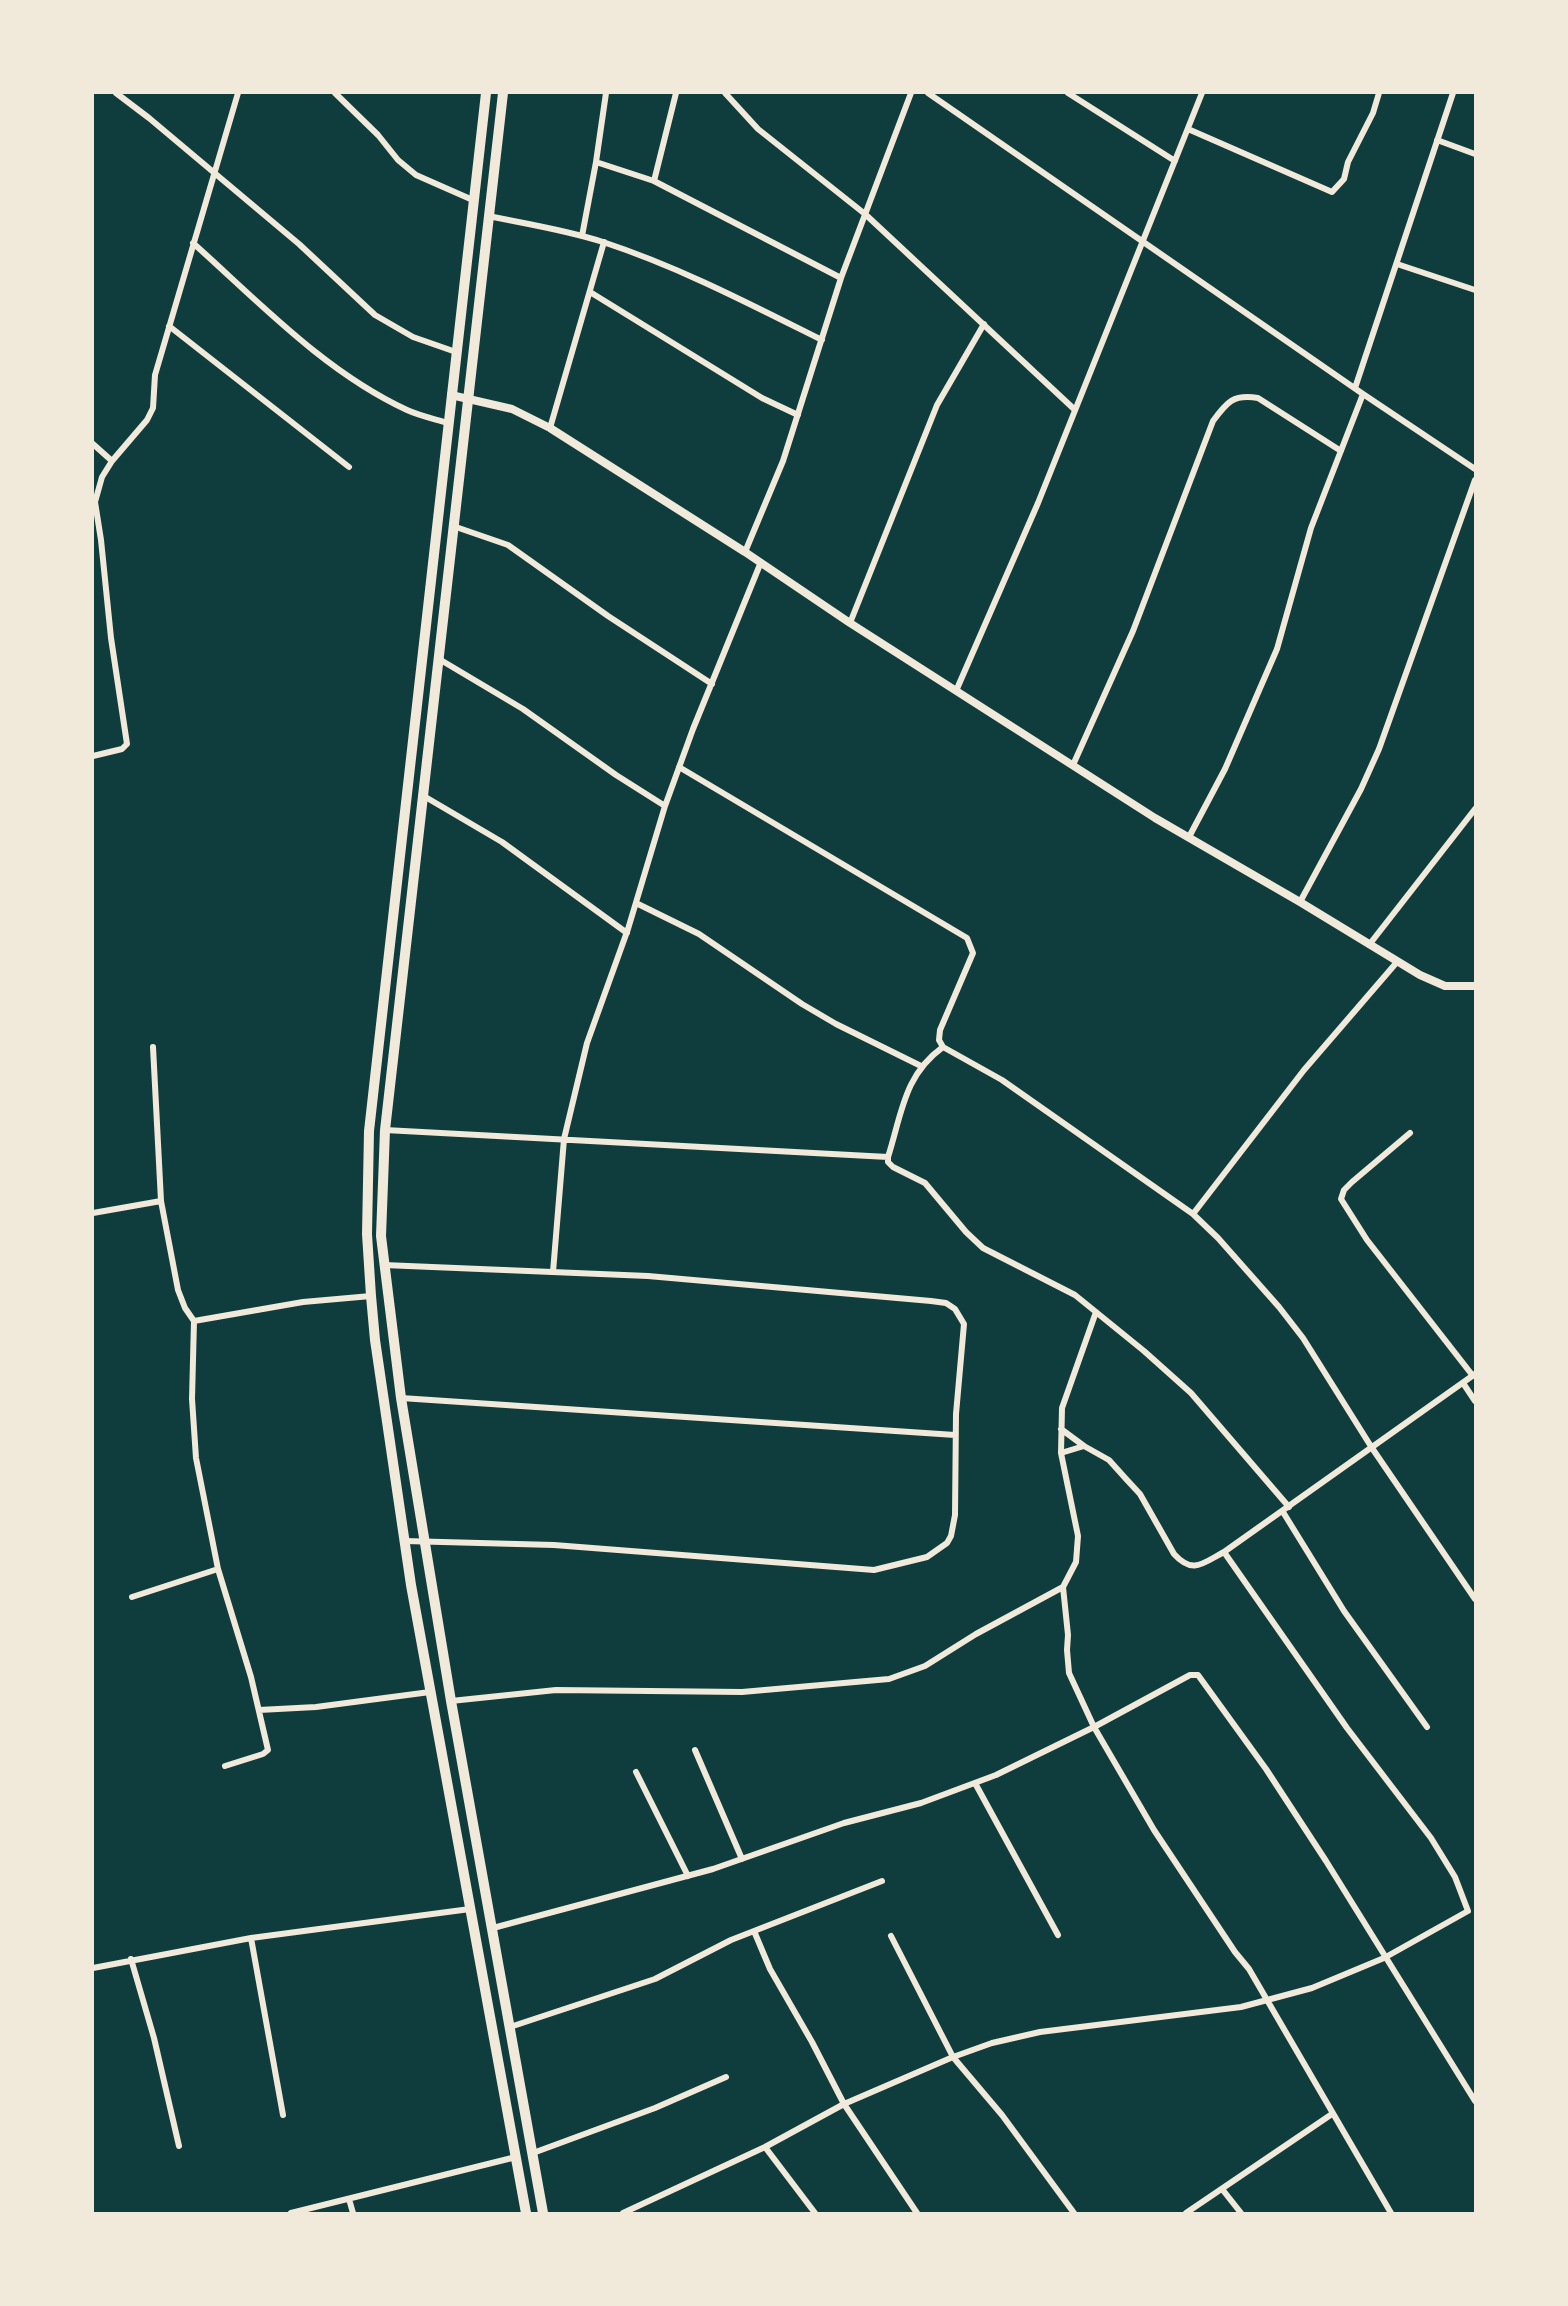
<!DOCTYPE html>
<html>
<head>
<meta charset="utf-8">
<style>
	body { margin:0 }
	#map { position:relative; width:1568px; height:2306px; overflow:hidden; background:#0f3d3e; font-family:"Archivo Narrow",sans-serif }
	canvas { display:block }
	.frame { position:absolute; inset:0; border:94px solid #f1e9da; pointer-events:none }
</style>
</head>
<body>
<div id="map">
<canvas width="1568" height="2306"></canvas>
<div class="frame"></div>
</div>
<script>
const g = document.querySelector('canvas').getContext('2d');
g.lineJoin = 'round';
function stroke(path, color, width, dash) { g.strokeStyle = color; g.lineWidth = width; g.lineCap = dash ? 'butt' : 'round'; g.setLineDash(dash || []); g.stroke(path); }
const minor = new Path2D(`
	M116,93L149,118L299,244L375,315L413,337L456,352
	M335,93L378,135L398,160L416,175L475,201
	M606,93L596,162L654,181L841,278
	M725,93L758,129L865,214L1074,409
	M928,93L1363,394L1475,469
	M1068,93L1175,161
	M1188,129L1332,192L1344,179L1348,162L1373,113L1379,93
	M1437,140L1475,154
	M654,181L676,93
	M488,216C527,224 566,230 603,242C679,267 750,304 822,340
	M582,236L596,162
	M193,243C260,303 325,372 407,410C420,416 435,419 448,423
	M1397,264L1475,290
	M590,292L762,398L798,415
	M169,326L349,467
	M1355,388L1453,93
	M550,428L604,242
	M93,444L112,461
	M453,526L508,545L608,616L712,684
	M745,552L783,461L841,278L911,93
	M850,623L937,405L984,324
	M439,659L523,709L616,775L665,806
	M956,691L1038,503L1202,93
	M93,756L122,749L127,744L111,638L101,540L95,502L102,477L112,461L147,420L153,408L155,375L238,93
	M1073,765L1133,631L1213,421C1227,402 1233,394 1258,398L1341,451
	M679,767L967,938L973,953L940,1030L939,1040L943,1047L1002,1080L1193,1214L1218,1238L1279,1307L1303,1338L1372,1448L1475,1599
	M422,795L502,842L627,933
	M1189,837L1225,769L1277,649L1311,528L1363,394
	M1300,902L1361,789L1379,749L1475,480
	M636,903L699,934L802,1004L836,1024L921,1066
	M1369,945L1475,809
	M153,1047L161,1201L178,1290L185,1308L194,1321L192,1399L196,1458L218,1569L251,1677L268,1750L263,1754L225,1766
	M943,1047C904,1075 902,1113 888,1157V1162L893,1167L925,1183L966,1232L983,1248L1075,1295L1144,1351L1191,1393L1289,1507
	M385,1130L888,1157
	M1410,1133L1352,1182L1344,1190L1341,1199L1367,1240L1473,1376
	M93,1213L161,1201
	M1193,1214L1304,1070L1397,962
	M384,1265L648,1276L931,1301L946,1303L955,1309L964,1324L956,1414L955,1515L951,1536L947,1543L927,1557L874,1570L554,1545L405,1541
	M553,1272L564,1139L587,1043L628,929L665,806L693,729L761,562
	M1096,1312L1062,1408L1061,1453L1078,1536L1076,1562L1063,1587L1068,1635L1067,1650L1069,1673L1094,1727L1154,1830L1235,1952L1249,1969L1391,2213
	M194,1321L303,1302L371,1296
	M1463,1383L1475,1401
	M401,1398L955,1435
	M1061,1429L1084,1446L1109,1460L1127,1480L1140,1494L1174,1554C1193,1575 1203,1563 1224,1552L1475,1374
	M1061,1453L1084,1446
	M1283,1512L1344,1611L1427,1727
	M132,1597L218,1569
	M451,1701L556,1690L742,1692L889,1679L925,1666L976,1634L1063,1587
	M259,1710L316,1707L430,1692
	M695,1750L742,1859
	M636,1772L688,1876
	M975,1783L1058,1935
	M493,1928L713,1869L844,1823L921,1803L996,1775L1094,1727L1190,1675H1198L1266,1769L1326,1861L1475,2101
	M754,1931L770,1969L812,2042L844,2104L917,2213
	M891,1936L953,2057L1002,2115L1074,2213
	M251,1938L283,2115
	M131,1959L154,2038L179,2146
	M93,1968L251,1938L470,1909
	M510,2027L655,1979L731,1940L882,1881
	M765,2147L815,2213
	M533,2153L655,2108L726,2077
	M1222,2189L1241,2213
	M349,2199L353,2213
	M291,2213L516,2157
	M623,2213L765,2147L844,2104L953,2057L992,2043L1040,2032L1241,2007L1312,1988L1384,1958L1468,1911L1455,1877L1431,1838L1347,1728L1224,1552
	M1186,2213L1332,2114`);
const tertiary = new Path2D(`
	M451,395L512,409L550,428L745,552L850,623L1155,818L1300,902L1420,975L1445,986H1475`);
const trunk = new Path2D(`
	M486,93L369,1131L367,1234L371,1296L375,1340L411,1585L526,2213
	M503,93L385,1130L381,1236L401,1398L451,1701L543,2213`);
stroke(minor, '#f1e9da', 6);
stroke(tertiary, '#f1e9da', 8);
stroke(trunk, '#f1e9da', 10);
</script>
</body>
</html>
